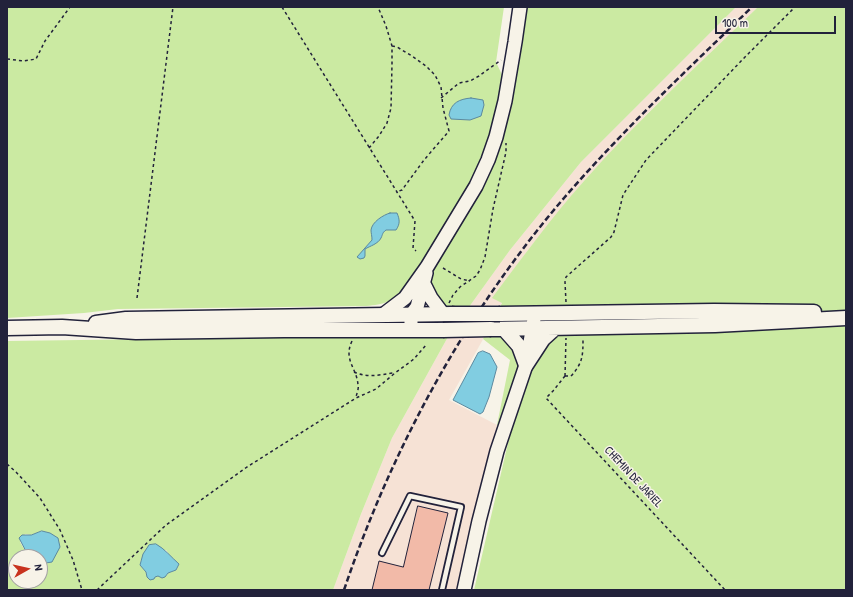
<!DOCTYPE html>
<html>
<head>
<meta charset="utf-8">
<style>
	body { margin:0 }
	#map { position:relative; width:853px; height:597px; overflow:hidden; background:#f7f3e8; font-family:"Patrick Hand",sans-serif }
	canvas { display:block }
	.frame { position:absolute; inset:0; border:8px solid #22223b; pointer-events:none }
	.north { position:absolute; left:8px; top:549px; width:40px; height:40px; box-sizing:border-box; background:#f7f3e8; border:1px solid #a29fa3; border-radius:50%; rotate:82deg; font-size:11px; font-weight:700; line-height:16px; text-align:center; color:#22223b }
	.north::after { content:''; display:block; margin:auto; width:14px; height:18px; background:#c8321e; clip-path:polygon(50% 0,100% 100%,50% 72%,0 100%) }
	.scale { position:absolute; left:715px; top:16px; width:121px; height:18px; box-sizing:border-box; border:2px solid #22223b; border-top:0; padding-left:5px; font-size:12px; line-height:14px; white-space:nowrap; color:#22223b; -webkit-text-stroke:3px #f7f3e8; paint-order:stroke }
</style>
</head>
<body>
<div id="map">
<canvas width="853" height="597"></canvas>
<div class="frame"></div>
<div class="north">N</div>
<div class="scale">100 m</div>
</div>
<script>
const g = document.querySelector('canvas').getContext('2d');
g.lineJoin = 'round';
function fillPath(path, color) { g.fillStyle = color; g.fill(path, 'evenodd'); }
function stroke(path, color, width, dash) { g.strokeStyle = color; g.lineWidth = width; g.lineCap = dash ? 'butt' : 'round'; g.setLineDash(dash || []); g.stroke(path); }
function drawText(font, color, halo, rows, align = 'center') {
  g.font = font + ' "Patrick Hand",sans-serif'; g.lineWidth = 3; g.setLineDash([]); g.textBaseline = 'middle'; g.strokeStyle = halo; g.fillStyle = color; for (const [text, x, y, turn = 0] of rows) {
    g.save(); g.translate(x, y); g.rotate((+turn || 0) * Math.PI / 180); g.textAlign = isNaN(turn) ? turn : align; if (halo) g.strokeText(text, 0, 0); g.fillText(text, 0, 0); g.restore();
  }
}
const built = new Path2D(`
	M736,7H758L649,112L584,181L529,249L493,298L502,302L501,305L469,307L510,250L581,162Z
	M486,334L449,400L497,425L459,590H333L361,514L392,438L449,335Z`);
const green = new Path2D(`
	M7,7H504L496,62L503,77L490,140L482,163L465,195L404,289C390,303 385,304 366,306L118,309L84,313L7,318Z
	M525,7H736L581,162L510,250L469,307H450L441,303L433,289L431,277L435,266L481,191L494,158Z
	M758,7H846V590H474L511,430L497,425L510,360L483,339L502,303L492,298C522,258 551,218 584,181C638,120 699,64 758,7Z
	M449,335L392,438L361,514L333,590H7V341ZM42,531L50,533L49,563L40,564V581H16V557H29L20,542L25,534L31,535ZM166,550L173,560L179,564L176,570L168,573L167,575L147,577L146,572L140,565L141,560Z`);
const water = new Path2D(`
	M471,98L483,100L484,105L481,116L470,120L451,119L449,115C451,103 459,99 471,98Z
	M390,213H397C400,220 400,224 396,230H386C382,233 383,234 381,238C378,244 370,246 365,249V256L364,258L360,259L357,257L372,240C372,236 371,233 371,230C372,222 383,215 390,213Z
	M483,351L490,354L497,367L489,397L483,412L480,414L453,400L478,353Z
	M42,531L50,533L58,538L60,547L52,562L40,564V557H29L19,538L22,535H31Z
	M156,544C165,549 171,557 179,564L176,570L168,573L165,577L162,578L158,576L155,577L154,579L150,580L147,577L146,572L140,565L143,554L149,545Z`);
const building = new Path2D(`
	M418,506L448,513L429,590H372L379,561L403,567Z`);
const path = new Path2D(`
	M282,7L415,221L413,248L416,251
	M392,46L397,47L412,56L426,66L435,75L441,87L443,108L449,131L424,160L402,190L396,192
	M7,59L24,61L36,59L45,41L70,7
	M441,98L459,83L470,81L479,76L501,60
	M369,148L379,136L387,123L391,108L392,64V46L386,26L378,7
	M443,268L461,279L470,281
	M137,298L173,7
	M566,302L565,282L566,277L611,237L614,232L623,195L646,160L745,57L795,7
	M449,303L453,295L460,287L476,276L480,270L485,257L493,209L506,152V143
	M352,341C343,360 357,368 358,385C359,388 357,393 356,397
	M354,372C367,378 379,375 393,373
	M565,376L553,391L546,398L725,590
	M565,376H571C583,363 583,355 583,338
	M565,376L566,338
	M7,464L16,472L40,498L60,530L73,560L82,590
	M97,590L166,525L247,467L356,398L376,389L395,373L414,359L426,345`);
const service = new Path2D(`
	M382,553L410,496L461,507L442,590`);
const secondary = new Path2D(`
	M424,284L431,298L443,314
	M384,314L405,298L427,267L476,186L488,160L496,137L505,101L515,42L520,7
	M411,329V315L417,307L426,273
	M464,590L479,521L497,451L526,365L534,319`);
const primary = new Path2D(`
	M500,314L714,311L814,312
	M96,323L126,319L452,314
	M7,328L62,327L136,332L284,330H443
	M491,329L715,325L846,318
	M504,329L519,346L526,365
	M526,365L543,339L554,329`);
const rail = new Path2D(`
	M344,590C392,448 466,312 564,198C623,130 688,69 752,7`);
const primaryBridge = new Path2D(`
	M452,314H500
	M443,330L491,329`);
const streetNames = [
	["CHEMIN DE JARIEL",633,477,47]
];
fillPath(built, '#f6e2d5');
fillPath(green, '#cbeaa2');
fillPath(water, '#81cde1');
stroke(water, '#5b899f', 1);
fillPath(building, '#f2baa8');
stroke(building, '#22223b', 1);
stroke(service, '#22223b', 8);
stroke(secondary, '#22223b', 16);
stroke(primary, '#22223b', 17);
stroke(path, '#22223b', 1.5, [3, 3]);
stroke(service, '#f7f3e8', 4.5);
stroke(secondary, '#f7f3e8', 13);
stroke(primary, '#f7f3e8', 14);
stroke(rail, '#22223b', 2.5, [6, 3]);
stroke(primaryBridge, '#22223b', 17, []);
stroke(primaryBridge, '#f7f3e8', 14);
drawText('12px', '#22223b', '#f7f3e8', streetNames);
</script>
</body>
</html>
